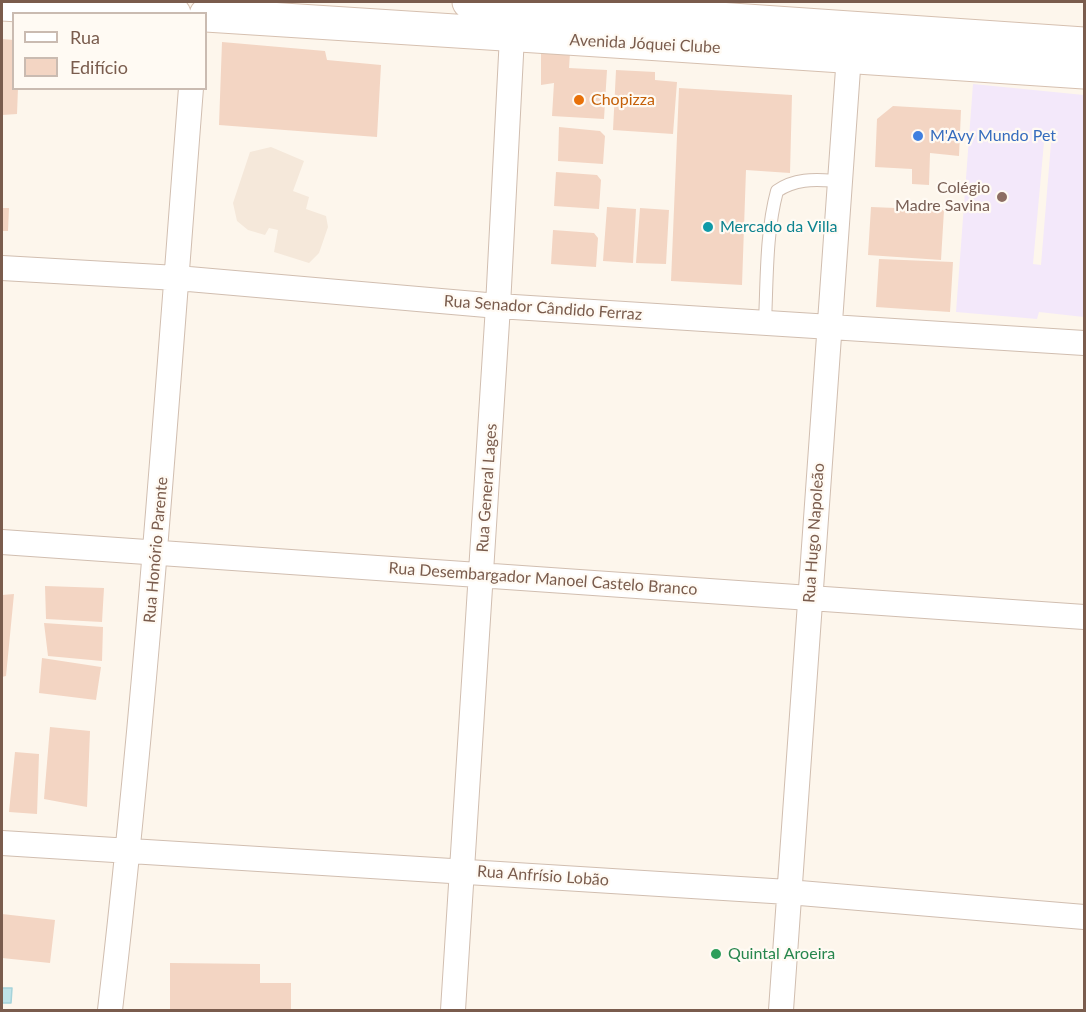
<!DOCTYPE html>
<html>
<head>
<meta charset="utf-8">
<style>
	body { margin:0 }
	#map { position:relative; width:1086px; height:1012px; overflow:hidden; background:#fdf6ec; font-family:Lato,sans-serif }
	canvas { display:block }
	.frame { position:absolute; inset:0; border:3px solid #7a5c4d; pointer-events:none }
	.legend { position:absolute; left:12px; top:12px; width:195px; height:78px; box-sizing:border-box; background:#fffaf3; border:2px solid #cabbb1; margin:0; padding:8px 10px; list-style:none; font-size:18px; color:#7a5c4d }
	.legend li { display:flex; align-items:center; gap:12px; height:30px }
	.legend b { width:30px; border:2px solid #cabbb1 }
</style>
</head>
<body>
<div id="map">
<canvas width="1086" height="1012"></canvas>
<div class="frame"></div>
<ul class="legend">
<li><b style="height:8px;background:#fff"></b>Rua</li>
<li><b style="height:16px;background:#f3d5c3"></b>Edifício</li>
</ul>
</div>
<script>
const g = document.querySelector('canvas').getContext('2d');
g.lineJoin = 'round';
function fillPath(path, color) { g.fillStyle = color; g.fill(path, 'evenodd'); }
function stroke(path, color, width, dash) { g.strokeStyle = color; g.lineWidth = width; g.lineCap = dash ? 'butt' : 'round'; g.setLineDash(dash || []); g.stroke(path); }
function drawText(font, color, halo, rows, align = 'center') {
  g.font = font + ' Lato,sans-serif'; g.lineWidth = 4.5; g.setLineDash([]); g.textBaseline = 'middle'; g.strokeStyle = halo; g.fillStyle = color; for (const [text, x, y, turn = 0] of rows) {
    g.save(); g.translate(x, y); g.rotate((+turn || 0) * Math.PI / 180); g.textAlign = isNaN(turn) ? turn : align; if (halo) g.strokeText(text, 0, 0); g.fillText(text, 0, 0); g.restore();
  }
}
const residential = new Path2D(`
	M271,147L304,161L293,191L309,197L306,209L326,216L328,227L319,253L309,263L274,252L278,230L269,228L265,235L248,230L237,221L233,203L250,152Z`);
const education = new Path2D(`
	M973,84L1084,95V317L1039,312L1037,319L956,312ZM1045,131H1052L1041,265L1033,264Z`);
const water = new Path2D(`
	M2,988H12L11,1003H2Z`);
const building = new Path2D(`
	M2,39L14,40V88H18L17,114L2,115Z
	M222,42L325,51L327,60L381,65L377,137L219,125Z
	M541,53H570L569,68L607,70L604,119L552,116L554,83L541,85Z
	M616,70L655,72V80L677,82L673,134L613,130Z
	M679,88L792,95L790,173L746,170L742,285L671,281Z
	M893,106L961,110L959,156L930,153L929,185L912,184V169L875,167L877,119Z
	M559,127L600,131L605,136L603,164L558,161Z
	M556,172L597,175L601,180L599,209L554,206Z
	M607,207L636,209L633,263L603,261Z
	M871,207L944,210L941,260L868,255Z
	M2,208H9L8,231H2Z
	M640,208L669,210L666,264L636,263Z
	M553,230L594,233L598,238L596,267L551,264Z
	M879,259L953,262L950,312L876,307Z
	M45,586L104,588L102,622L46,619Z
	M14,594L6,676L2,677V595Z
	M44,623L103,627L102,661L48,656Z
	M42,658L101,667L96,700L39,693Z
	M50,727L90,731L87,807L44,799Z
	M15,752L39,754L37,814L9,812Z
	M2,914L55,920L50,963L2,958Z
	M170,963L260,964V983H291V1010H170Z`);
const lane = new Path2D(`
	M765,322C767,279 766,232 777,191C797,177 818,180 840,181`);
const street = new Path2D(`
	M2,268L177,278L498,306L1084,343
	M2,542L1084,617
	M2,843L788,892L1084,917
	M110,1010C146,704 167,396 191,88
	M453,1010L498,306L512,36
	M781,1010L849,55L848,40`);
const secondary = new Path2D(`
	M469,2L1084,44
	M2,4L174,14
	M206,15C498,35 792,51 1084,72`);
const markers = [
	[579,100,6,"#e8710a"],
	[918,136,6,"#3f7fe0"],
	[1002,197,6,"#8d6e63"],
	[708,227,6,"#0f9aa8"],
	[716,954,6,"#2e9e5b"]
];
const streetNames = [
	["Avenida Jóquei Clube",645,44,3],
	["Rua Senador Cândido Ferraz",543,308,4],
	["Rua General Lages",487,488,-86],
	["Rua Hugo Napoleão",814,533,-86],
	["Rua Honório Parente",156,550,-85],
	["Rua Desembargador Manoel Castelo Branco",543,579,4],
	["Rua Anfrísio Lobão",543,876,4]
];
const foodNames = [
	["Chopizza",591,100]
];
const shopNames = [
	["M'Avy Mundo Pet",930,136]
];
const educationNames = [
	["Colégio",990,188],
	["Madre Savina",990,206]
];
const cultureNames = [
	["Mercado da Villa",720,227]
];
const leisureNames = [
	["Quintal Aroeira",728,954]
];
fillPath(residential, '#f5e8da');
fillPath(education, '#f3e8fa');
fillPath(water, '#bfe3e8');
stroke(water, '#a5d3da', 1.5);
fillPath(building, '#f3d5c3');
stroke(lane, '#d1beb0', 14);
stroke(street, '#d1beb0', 26);
stroke(secondary, '#d6c0b0', 35);
stroke(lane, '#fff', 12);
stroke(street, '#fff', 24);
stroke(secondary, '#fff', 33);
for (const [x, y, r, color] of markers) { const dot = new Path2D(); dot.arc(x, y, r, 0, 2 * Math.PI); g.fillStyle = color; g.fill(dot); stroke(dot, '#fffaf3', 2); }
drawText('16px', '#7a5c4d', '#fffaf3', streetNames);
drawText('16px', '#c56008', '#fffaf3', foodNames, 'left');
drawText('16px', '#366cbe', '#fffaf3', shopNames, 'left');
drawText('16px', '#785e54', '#fffaf3', educationNames, 'right');
drawText('16px', '#0d838f', '#fffaf3', cultureNames, 'left');
drawText('16px', '#27864d', '#fffaf3', leisureNames, 'left');
</script>
</body>
</html>
